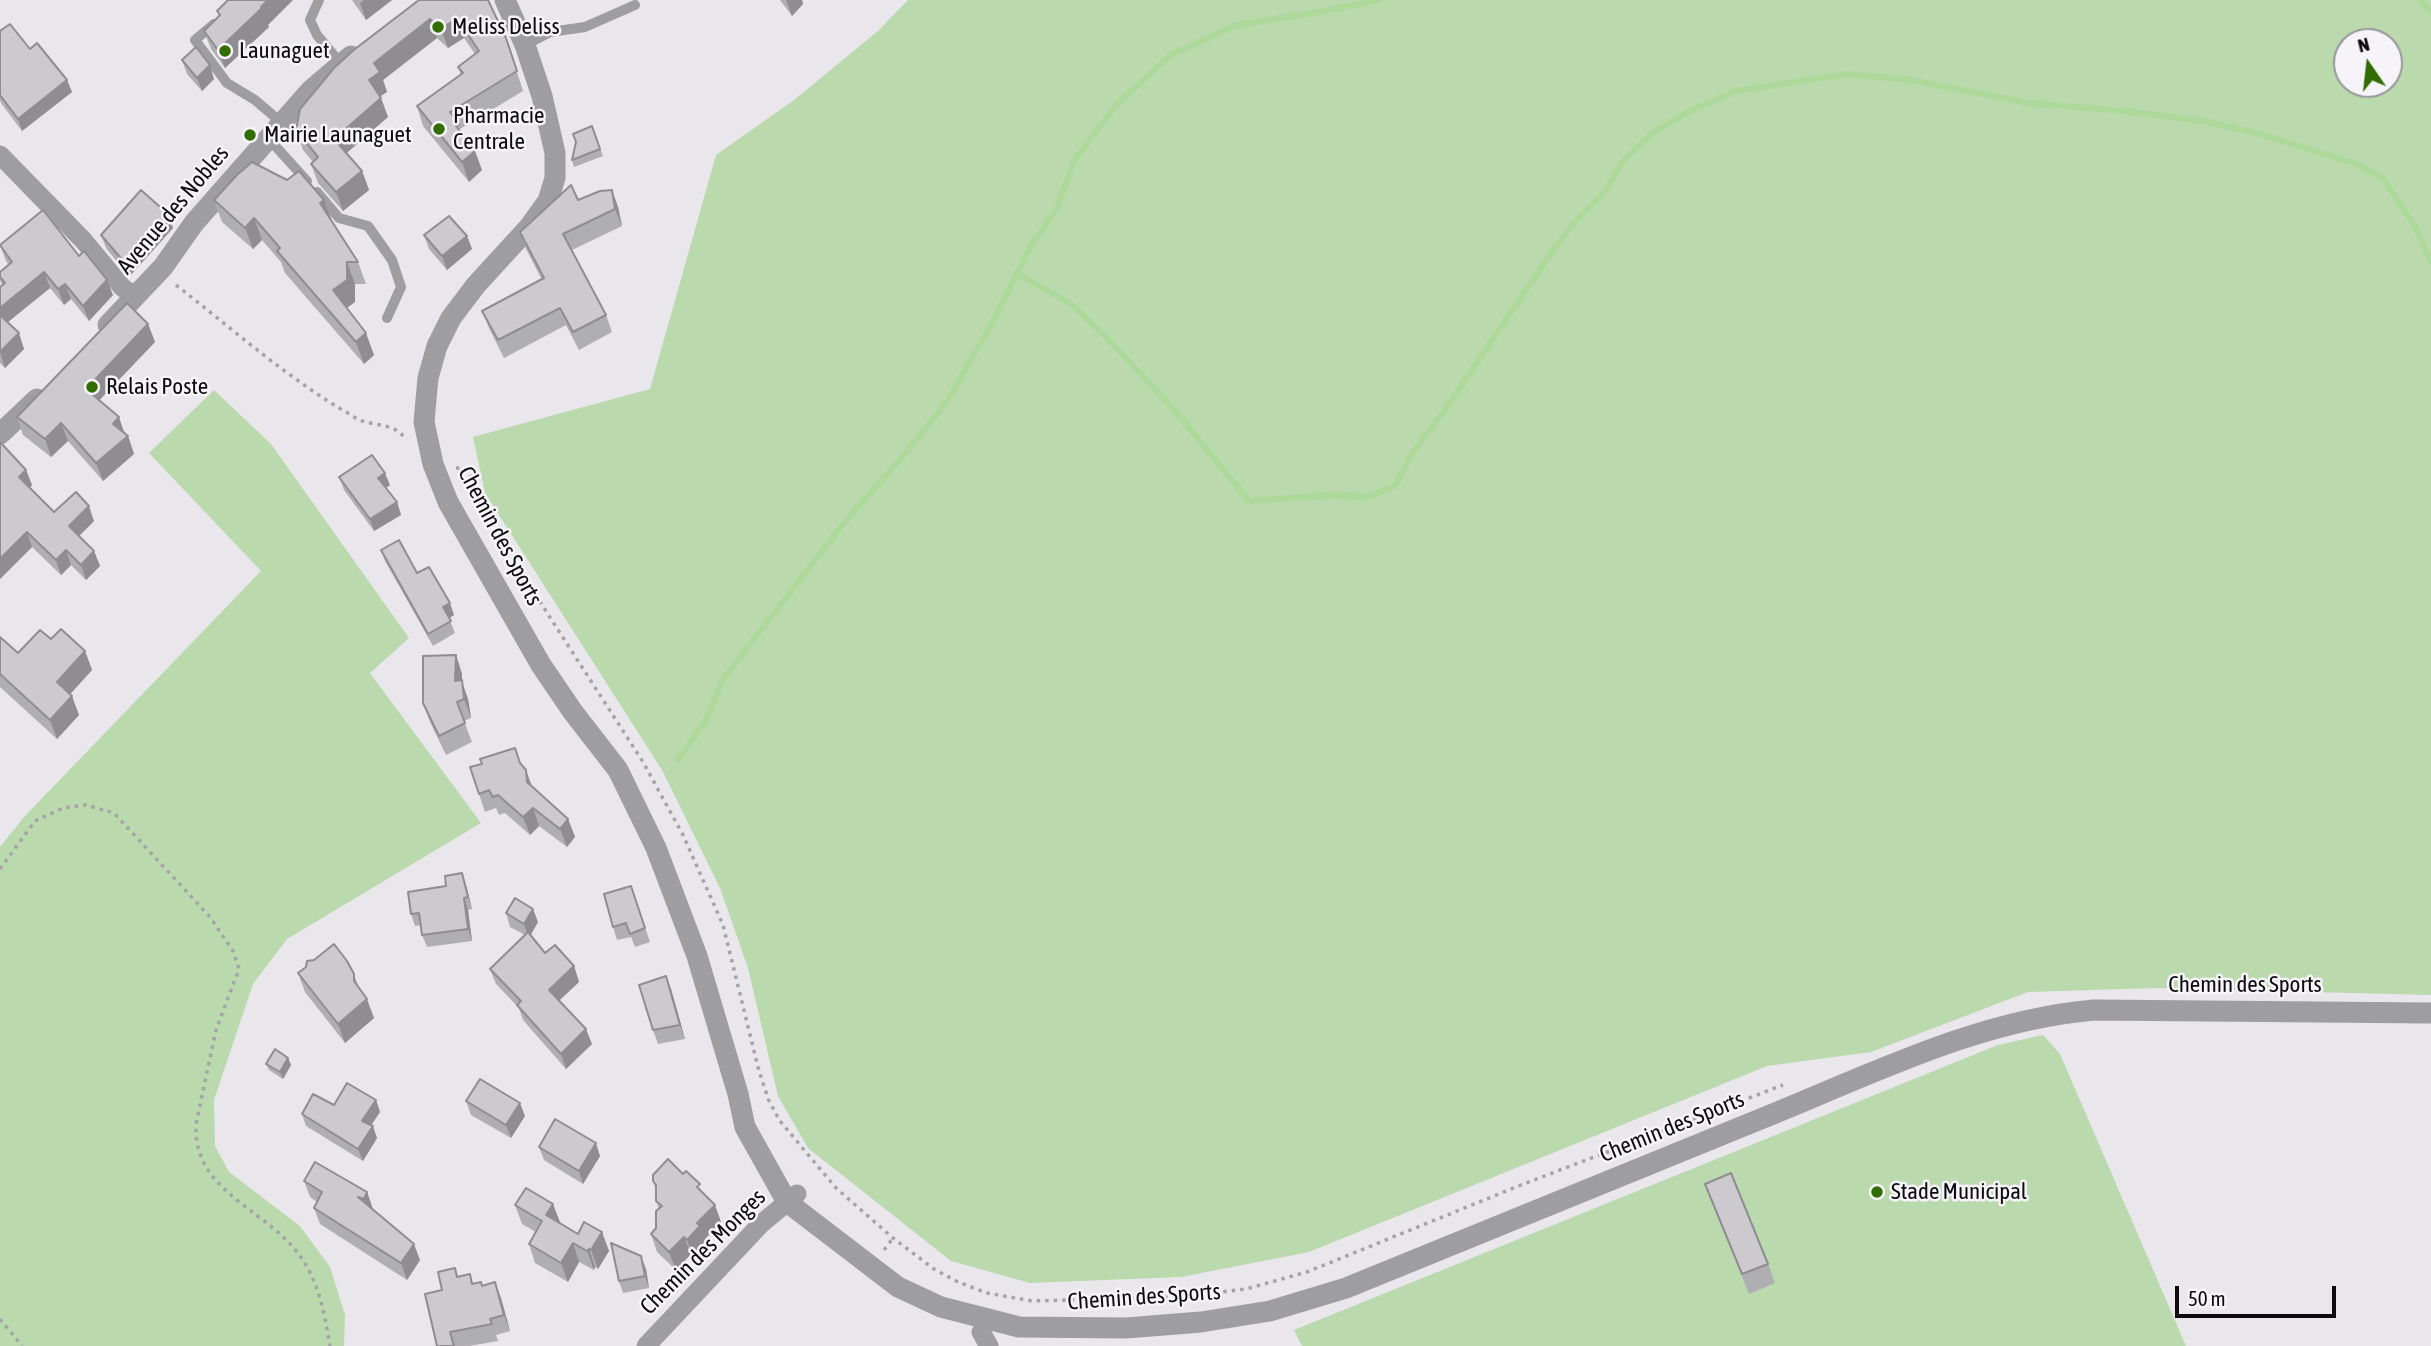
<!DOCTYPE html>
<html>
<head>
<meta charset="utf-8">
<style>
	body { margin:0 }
	#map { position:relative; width:2431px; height:1346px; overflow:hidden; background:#e9e6ec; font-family:"Asap Condensed",sans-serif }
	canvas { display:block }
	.north { position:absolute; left:2333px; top:28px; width:70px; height:70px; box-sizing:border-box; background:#f6f4f9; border:2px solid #98979b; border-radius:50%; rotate:346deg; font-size:19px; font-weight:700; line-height:28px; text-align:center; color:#0c0b0d }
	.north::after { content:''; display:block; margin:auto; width:24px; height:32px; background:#316d00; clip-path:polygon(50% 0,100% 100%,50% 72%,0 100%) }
	.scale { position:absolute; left:2175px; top:1286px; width:161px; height:32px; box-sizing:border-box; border:4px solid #0c0b0d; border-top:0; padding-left:9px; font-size:21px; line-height:24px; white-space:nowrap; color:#0c0b0d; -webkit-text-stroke:5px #f6f4f9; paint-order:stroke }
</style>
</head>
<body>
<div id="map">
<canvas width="2431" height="1346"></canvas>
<div class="north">N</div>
<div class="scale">50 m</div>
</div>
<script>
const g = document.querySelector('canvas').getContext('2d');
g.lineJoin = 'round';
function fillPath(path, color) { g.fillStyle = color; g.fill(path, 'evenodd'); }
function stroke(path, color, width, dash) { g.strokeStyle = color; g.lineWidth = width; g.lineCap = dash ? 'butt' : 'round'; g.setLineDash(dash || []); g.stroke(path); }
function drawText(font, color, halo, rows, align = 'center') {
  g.font = font + ' "Asap Condensed",sans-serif'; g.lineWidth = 5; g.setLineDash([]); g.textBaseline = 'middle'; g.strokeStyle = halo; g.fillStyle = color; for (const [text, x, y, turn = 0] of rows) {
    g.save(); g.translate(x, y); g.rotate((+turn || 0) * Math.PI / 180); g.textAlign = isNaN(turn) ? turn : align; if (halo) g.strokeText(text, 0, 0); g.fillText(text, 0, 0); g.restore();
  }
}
const green = new Path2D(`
	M908,0H2431V995L2158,988L2028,992L1871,1052L1767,1066L1309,1252L1181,1277L1030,1283L951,1261L808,1148L778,1096L748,968L720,888L662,770L485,493L473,437L650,389L716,155L794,100L878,31ZM2347,42H2389V84H2347Z
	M214,390L271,444L409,638L370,673L481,823L287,939L253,984L214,1100L215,1146L229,1172L300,1226L330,1267L345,1315L344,1346H0V847L24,817L261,571L149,453Z
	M2043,1035L2060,1054L2186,1346H1302L1294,1330L1998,1045Z`);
const stream = new Path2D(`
	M2421,0L2431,12
	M1016,273L1071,304L1104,335L1171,406L1249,501L1333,495L1368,497L1395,486L1414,451L1447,407L1547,259L1572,225L1603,194L1624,160L1655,131L1690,111L1736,91L1847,74L1904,79L2029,103L2124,111L2203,121L2257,133L2359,165L2384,180L2414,225L2431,262
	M678,760L705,721L724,678L843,524L911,447L946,403L992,323L1031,246L1057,208L1075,159L1117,104L1172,54L1237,25L1325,11L1379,0`);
const path = new Path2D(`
	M176,285C231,328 284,375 344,411C350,414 356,419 362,421C377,426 397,424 405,439
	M456,468H461L469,472L486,513L544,608L643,762L683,835L723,925L759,1071L769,1101L780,1121L836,1188L893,1238L934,1269L958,1282L987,1293L1032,1301L1178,1297L1246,1289L1307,1272L1526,1183L1783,1085
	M0,869L35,821L63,808L86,805L114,813L210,917L233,951L239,969L216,1030L196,1124C193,1188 257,1206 292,1246C318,1275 324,1310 330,1346
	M884,1250L893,1238
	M0,1319L22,1346`);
const service = new Path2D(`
	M319,0L310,20L317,35L341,64
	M214,24L195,40L227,83L255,100L282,123
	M525,45L550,32L585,27L635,5
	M268,138L307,181
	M317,192L339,218L368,226L392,260L401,287L387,318`);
const minor = new Path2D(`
	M0,155L84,241L122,287L135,297
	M981,1332L989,1346
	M646,1346L761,1224L797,1194`);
const tertiary = new Path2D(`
	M505,0L525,45L542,96L555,153V178L548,201L530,226L476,285L451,318L437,346L428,378L424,422L433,464L448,502L541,665L573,712L618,770L656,848L697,956L738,1094L745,1127L787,1202L898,1287L941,1307L1019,1327L1126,1328L1201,1322L1270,1311L1346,1288C1487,1231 1628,1174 1768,1116C1874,1073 1979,1020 2094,1010L2431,1013
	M108,325L163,267L194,223L311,90L351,56
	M0,434L37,399`);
const wall = new Path2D(`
	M352,0H392L366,20Z
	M419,0L506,38L523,91L460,129L482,170L469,182L423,126L417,106L461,75L458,67L475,54L464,38L448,48L437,38L383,80L387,92L380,96L388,117L346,153L362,171L369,190L343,211L318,183L311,164L313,162L303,150L296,130Z
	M780,0H802L803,4L792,16Z
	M217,11L268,25L269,27L225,68L211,49L204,31L219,16Z
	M0,31L30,49L67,80L72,92L22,131L1,103L0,100Z
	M182,60L214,79L202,91L187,74Z
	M592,126L603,156L574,167L572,160Z
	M612,190L618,207L622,226L572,250L606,315L612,332L579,350L566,325L504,358L489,328L482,311L542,280L526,249L520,232L578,200Z
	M214,200H324L332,221L358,262L366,284H355V302L347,308L374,355L364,364L285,273L281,262L262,240L253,249L222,222Z
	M168,214L173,228L129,277L106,248L101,235Z
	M424,235L467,236L472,249L447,270L429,249Z
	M0,245L79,256L113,295L89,321L71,299L64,305L50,288L7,322L24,349L5,368L0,363V287L2,285L0,280V272L9,265L6,261Z
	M148,324L155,342L99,400L128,436L134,454L103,481L68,441L51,457L23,435L17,417Z
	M26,470L32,485L30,487L54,512L94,521L79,536L94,551L100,566L86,580L71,565L61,575L32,547L0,579Z
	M339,477L390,485L386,488L397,502L401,515L374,531L344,490Z
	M381,550L417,573L454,615L449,618L455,633L433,646L385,561Z
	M0,637L18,653L85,651L92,670L70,694L79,715L57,739L0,687Z
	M456,655L462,674V682L468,699L471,718L464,721L472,742L446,755L430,722L423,703Z
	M521,764L526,770L532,786L568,819L575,837L567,847L539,826L530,835L505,813L499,815L496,808L485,812L479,794Z
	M462,873L466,885L472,909L468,910L472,941L427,947L422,935L421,925L415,926L411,914Z
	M631,886L650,942L635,947L631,937L617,940L613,927Z
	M506,913L538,922L530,935L545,953L574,966L579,982L559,1001L592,1044L566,1069L523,1020L519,1008L496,984L490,969L525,935L510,927Z
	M298,973L354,974L359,988L374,1018L345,1043L305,992Z
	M671,989L685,1039L658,1044L653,1030Z
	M288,1058L291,1065L283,1079L269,1070L266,1064Z
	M376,1100L380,1112L371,1125L377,1138L363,1161L306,1126L302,1114L334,1105Z
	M466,1101L525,1116L511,1138L471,1115Z
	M539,1147L600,1156L583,1184L544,1160Z
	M304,1181L367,1192L373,1210L420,1260L407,1280L320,1224L314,1208L317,1202L310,1197Z
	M653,1181L703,1194L721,1222L705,1239L707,1244L693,1257L691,1254L676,1270L657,1252L651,1234L656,1228L659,1209L656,1201V1191Z
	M1705,1184L1768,1264L1775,1283L1749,1294Z
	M515,1205L560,1222L578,1234L602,1232L609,1251L598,1269L595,1267L594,1270L579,1262L568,1282L535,1263L529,1244L536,1232L522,1224Z
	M646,1269L649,1288L623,1293L619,1281Z
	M458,1276L473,1283L482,1286L501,1298L510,1331L496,1335L498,1341L469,1346H437L442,1290Z`);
const shadedWall = new Path2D(`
	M268,0H293L268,25L269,27L225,68L218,50Z
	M364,0H392L366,20L360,3Z
	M786,0H802L803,4L792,16Z
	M457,18L464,38L448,48L441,29Z
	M430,19L437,38L383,80L387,92L376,99L369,80L374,63Z
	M210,65L214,79L202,91L197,78Z
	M67,80L72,92L22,131L18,119Z
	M381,98L388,117L341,158L334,139Z
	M475,151L482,170L469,182L462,162Z
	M362,171L369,190L343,211L336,192Z
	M612,190L618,207L622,226L615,209Z
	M324,200L332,221L320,203Z
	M168,214L173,228L129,277L125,263Z
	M254,218L262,240L253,249L245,228Z
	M467,236L472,249L447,270L442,256Z
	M347,262L355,284V302L341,312L333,290Z
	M44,272L50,288L2,327L0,322V308Z
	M107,280L113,295L89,321L83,306Z
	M65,284L71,299L64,305L58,289Z
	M148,324L155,342L93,407L86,389Z
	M19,333L24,349L5,368L0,352Z
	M366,333L374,355L364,364L356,342Z
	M119,417L125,435L113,424Z
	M61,423L68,441L51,457L45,439Z
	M128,436L134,454L103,481L96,463Z
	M26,470L32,485L25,492L19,477Z
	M385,473L390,485L383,490L378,478Z
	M397,502L401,515L374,531L370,519Z
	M89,506L94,521L74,541L69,526Z
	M27,532L32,547L0,579V559Z
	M66,550L71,565L61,575L56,560Z
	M94,551L100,566L86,580L81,565Z
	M450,603L454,615L447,619L443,607Z
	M85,651L92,670L64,701L57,682Z
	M456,655L462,674V682L468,699L471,718L464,699L455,681Z
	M72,696L79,715L57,739L50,720Z
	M526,770L532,788L533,800L527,780Z
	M533,808L539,826L530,835L523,817Z
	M568,819L575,837L567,847L560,829Z
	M462,873L466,885L472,909L468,897Z
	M464,898L468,910L472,941L468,929Z
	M533,909L538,922L529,938L524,924Z
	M574,966L579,982L554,1005L549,990Z
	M666,976L671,989L685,1039L680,1025Z
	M367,999L374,1018L345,1043L338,1024Z
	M586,1029L592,1044L566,1069L561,1054Z
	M288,1058L291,1065L283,1079L280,1072Z
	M376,1100L380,1112L366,1133L362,1121Z
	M520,1103L525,1116L511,1138L506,1125Z
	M373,1126L377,1138L363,1161L358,1149Z
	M596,1143L600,1156L583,1184L579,1171Z
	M367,1192L373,1209L370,1216L364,1199Z
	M553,1204L560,1222L553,1234L546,1215Z
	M715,1205L721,1222L705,1239L707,1244L693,1257L687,1240L697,1223Z
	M602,1232L609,1251L598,1269L591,1250Z
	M684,1237L691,1254L676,1270L669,1252Z
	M573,1243L579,1262L568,1282L561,1263Z
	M414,1244L420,1260L407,1280L401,1263Z
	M589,1249L595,1267L594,1270L587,1251Z
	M641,1256L646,1269L649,1288L645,1276Z
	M495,1282L501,1298L510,1331L504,1315Z`);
const building = new Path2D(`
	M228,0H268L261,7L262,8L218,50L204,31L220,15L217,11Z
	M419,0H488L506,38L517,71L450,112L459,124L456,126L475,151L462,162L417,106L463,73L458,67L479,51L457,18L441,29L430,19L374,63L380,72L369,80L381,98L334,139L362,171L336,192L311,164L318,157L296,130L300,109L334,68L355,49Z
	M10,24L30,49L37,43L67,80L18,119L0,95V31Z
	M196,47L210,65L197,78L182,60Z
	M592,126L600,149L572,160L576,142L573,134Z
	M252,162L287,180L299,171L324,200L320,203L358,262H347V280L333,290L366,333L356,342L277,251L280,248L254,218L245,228L214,200L237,175Z
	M571,185L578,200L600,191L612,190L615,209L563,234L606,315L573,332L560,308L498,340L482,311L544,278L520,232Z
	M141,190L168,214L125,263L101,235Z
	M43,210L79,256L84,251L107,280L83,306L65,284L58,289L44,272L0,308V287L5,283L0,277V272L12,262L0,245Z
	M449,216L467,236L442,256L424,235Z
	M127,303L148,324L86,389L119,417L113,424L128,436L96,463L61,423L45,439L17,417Z
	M0,315L19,333L0,352Z
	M0,442L26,470L19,477L54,512L76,492L89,506L69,526L94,551L81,565L66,550L56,560L27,532L0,559Z
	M372,455L385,473L378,478L397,502L370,519L339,477Z
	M399,540L417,573L429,567L450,603L443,607L451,621L428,634L381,550Z
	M61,629L85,651L57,682L72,696L50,720L0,674V637L18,653L40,630L51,639Z
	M456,655L455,681L462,680L464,699L457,702L465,723L439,736L423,703V656Z
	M515,748L520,763L526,770L527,782L568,819L560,829L533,808L523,817L498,795L493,797L489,790L479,794L470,767L482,764L480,759Z
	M462,873L468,897L464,898L468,929L422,935L419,913L411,914L408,892L446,886L445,876Z
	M631,886L645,928L630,934L626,923L613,927L604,894Z
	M515,898L533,909L524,924L506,913Z
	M528,932L545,953L555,945L574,966L549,990L586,1029L561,1054L517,1005L521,1001L490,969Z
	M334,944L347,961L354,974V981L367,999L338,1024L298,973L306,967L307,961L314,960Z
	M666,976L680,1025L653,1030L639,985Z
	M275,1049L288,1058L280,1072L266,1064Z
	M480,1079L520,1103L506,1125L466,1101Z
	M347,1083L376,1100L362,1121L373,1126L358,1149L302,1114L313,1094L334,1105Z
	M555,1119L596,1143L579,1171L539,1147Z
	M668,1159L683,1174L686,1171L700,1184L697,1187L715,1205L697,1223L700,1226L687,1240L684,1237L669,1252L651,1234L656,1228V1211L662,1206L656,1201V1185L653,1181V1175Z
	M315,1162L367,1192L364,1199L358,1197L414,1244L401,1263L314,1208L322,1192L304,1181Z
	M1731,1173L1768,1264L1742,1274L1705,1184Z
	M526,1188L553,1204L546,1215L578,1234L584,1222L602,1232L591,1250L589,1249L587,1251L573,1243L561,1263L529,1244L542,1221L515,1205Z
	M611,1243L641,1256L645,1276L619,1281Z
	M455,1268L457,1277L470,1274L472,1284L481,1282L482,1286L495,1282L504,1315L490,1319L492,1324L450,1332L454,1346H437L425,1294L442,1290L438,1272Z`);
const markers = [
	[438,27,7,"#316d00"],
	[225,51,7,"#316d00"],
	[439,129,7,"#316d00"],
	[250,135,7,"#316d00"],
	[92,387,7,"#316d00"],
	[1877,1192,7,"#316d00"]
];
const poiNames = [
	["Meliss Deliss",452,27],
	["Launaguet",239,51],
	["Pharmacie",453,116],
	["Centrale",453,142],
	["Mairie Launaguet",264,135],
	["Relais Poste",106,387],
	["Stade Municipal",1891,1192]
];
const streetNames = [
	["Avenue des Nobles",173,210,-50],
	["Chemin des Sports",500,536,62],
	["Chemin des Sports",2245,985],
	["Chemin des Sports",1672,1127,-22],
	["Chemin des Monges",703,1252,-45],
	["Chemin des Sports",1144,1297,-4]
];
fillPath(green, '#bad9ad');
stroke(stream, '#add99a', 6);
stroke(path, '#a5a3a8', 3.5, [3.5, 5]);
stroke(service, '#9e9d9f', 10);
stroke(minor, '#9e9d9f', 19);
stroke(tertiary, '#9e9d9f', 21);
fillPath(wall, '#afaeb2');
fillPath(shadedWall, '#8f8d91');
fillPath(building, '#cccacf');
stroke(building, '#8f8d91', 2);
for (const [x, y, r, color] of markers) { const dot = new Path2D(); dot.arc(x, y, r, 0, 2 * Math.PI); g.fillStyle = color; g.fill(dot); stroke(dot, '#f6f4f9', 2.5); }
drawText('23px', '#0c0b0d', '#f6f4f9', poiNames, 'left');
drawText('23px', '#0c0b0d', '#f6f4f9', streetNames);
</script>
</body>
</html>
